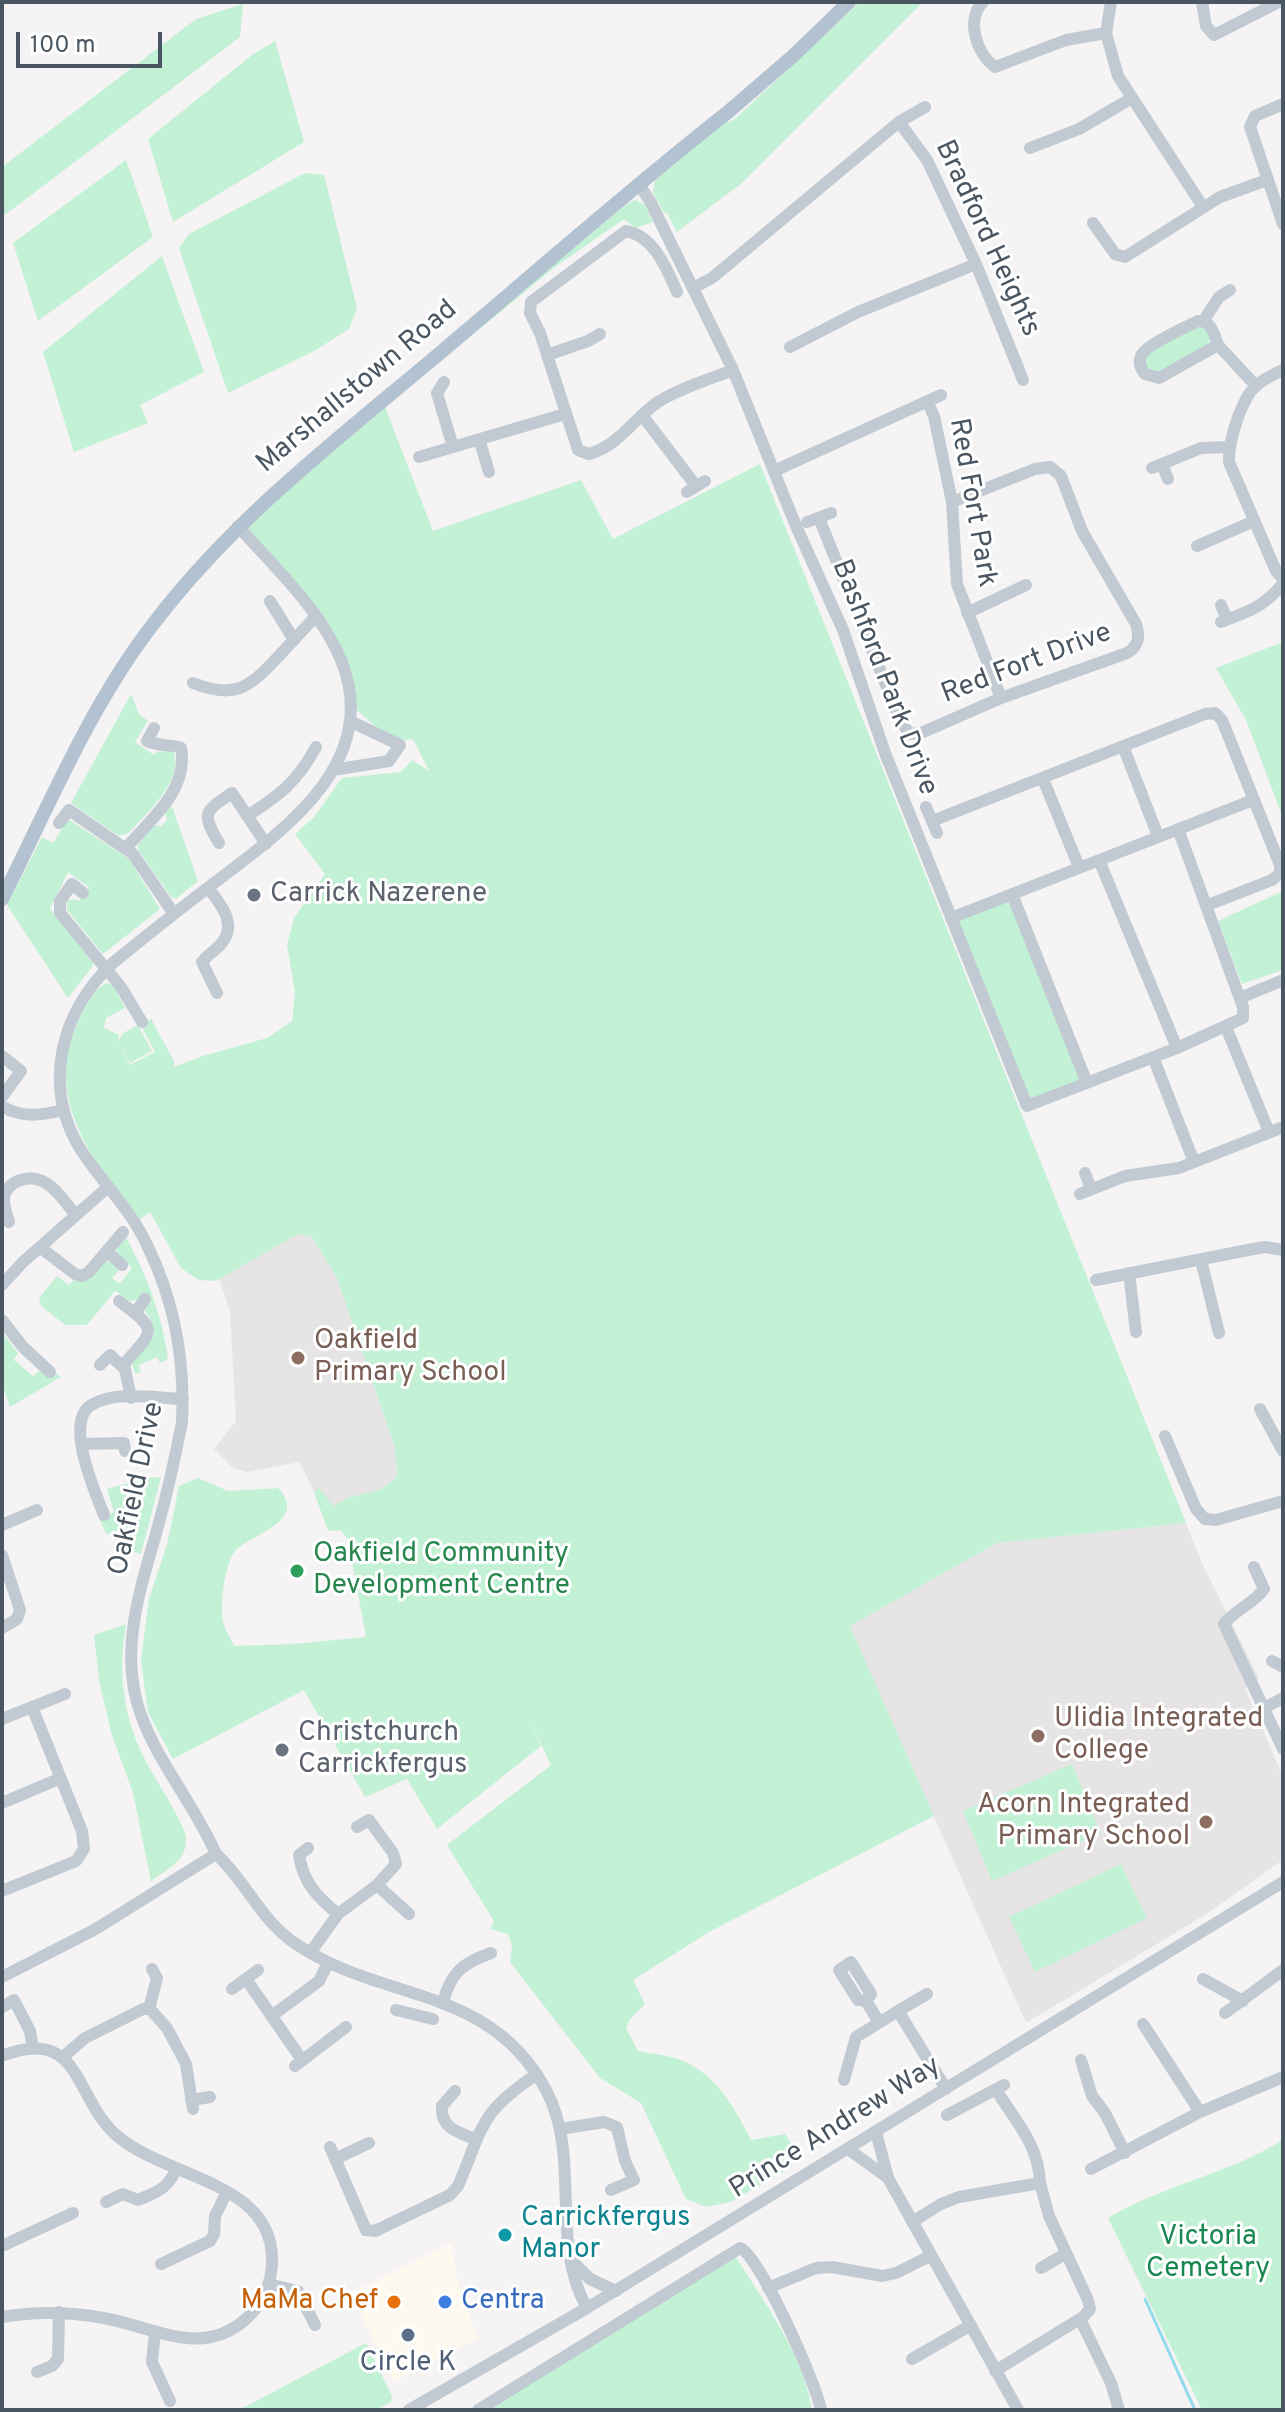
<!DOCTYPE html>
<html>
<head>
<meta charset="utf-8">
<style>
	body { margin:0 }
	#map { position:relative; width:1285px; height:2412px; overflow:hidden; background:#f5f3f3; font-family:Overpass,sans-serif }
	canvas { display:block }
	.frame { position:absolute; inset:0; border:4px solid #4a5661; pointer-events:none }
	.scale { position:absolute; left:16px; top:32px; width:146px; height:36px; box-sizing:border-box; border:4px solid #4a5661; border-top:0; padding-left:10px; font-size:24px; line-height:28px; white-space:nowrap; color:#4a5661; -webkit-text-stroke:6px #fff; paint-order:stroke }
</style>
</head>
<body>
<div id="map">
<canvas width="1285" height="2412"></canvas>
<div class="frame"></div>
<div class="scale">100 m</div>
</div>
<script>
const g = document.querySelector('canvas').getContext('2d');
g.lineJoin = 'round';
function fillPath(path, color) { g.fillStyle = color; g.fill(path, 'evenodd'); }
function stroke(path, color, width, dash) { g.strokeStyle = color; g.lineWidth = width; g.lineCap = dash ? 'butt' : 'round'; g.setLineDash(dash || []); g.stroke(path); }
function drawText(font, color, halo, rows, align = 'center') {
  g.font = font + ' Overpass,sans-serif'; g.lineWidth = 6; g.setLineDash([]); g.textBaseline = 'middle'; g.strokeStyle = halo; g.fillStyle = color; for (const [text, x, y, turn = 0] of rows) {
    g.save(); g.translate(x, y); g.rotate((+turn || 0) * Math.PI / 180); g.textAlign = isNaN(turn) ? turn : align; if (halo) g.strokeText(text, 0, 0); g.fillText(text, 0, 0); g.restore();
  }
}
const commercial = new Path2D(`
	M451,2243L459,2287L478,2338L394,2382L351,2293Z`);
const education = new Path2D(`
	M298,1234L312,1237L337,1278L395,1448L397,1477L382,1489L347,1498L334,1507L318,1489L314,1492L300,1462L247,1472L233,1468L214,1449L236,1421L230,1311L219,1279Z
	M1186,1523L1201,1561L1259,1678L1245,1688L1283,1777V1860L1205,1915L1026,2023L849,1626L997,1543Z`);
const green = new Path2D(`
	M860,2H923L742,183L677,232L667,213L663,212L653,192L655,180L726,120L730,122L736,118Z
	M243,4L240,37L2,217V167L196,19Z
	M275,41L304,142L173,222L148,139L252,55Z
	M126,160L153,237L38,321L13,243Z
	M305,173L324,175L357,308L349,329L314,351L228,393L179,248L189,234Z
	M635,200L645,205L653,222L636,228L624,219L555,267L385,407L433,531L581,480L613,539L760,464L1186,1523L997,1543L850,1626L934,1816L709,1932L633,1980L645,2004L630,2019L626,2028L638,2051C652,2054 668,2055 681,2060C716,2074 735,2108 751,2140L785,2134L794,2147L792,2167L730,2202L706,2207L686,2199L641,2103L600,2078L510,1962L512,1946L508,1934L490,1929L494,1921L447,1845L551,1765L528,1717L541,1746L437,1829L407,1779L365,1797L304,1690L173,1759L148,1712L141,1661L149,1598L167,1545L179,1486L198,1478L228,1491L278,1488C309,1520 253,1534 237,1549C224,1561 220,1606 223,1622C225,1630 231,1638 234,1646L294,1644L366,1637L348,1540L341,1530L328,1531L314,1492L319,1488L334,1506L347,1498L382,1489L397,1477L395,1448L337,1278L312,1237L298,1234L216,1281L199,1280L181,1268L150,1212L136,1222C94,1159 40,1097 80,1018C86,1005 94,990 106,983L114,986L125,1008L106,1018L104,1028L119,1035V1042L122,1034L138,1025L152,1051L130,1063L118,1042L130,1065L155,1052L141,1025L151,1019L174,1061V1067L203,1056L267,1038L292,1021L295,993L287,945L294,918L325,874L295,834L314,817L342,778L401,772L412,760L429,771L413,739L392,741L350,704L341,659L286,581L238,526L627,204Z
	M162,256L204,372L140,405L148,423L74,452L43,352Z
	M1197,326L1205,327L1211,338L1207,346L1160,372L1150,371C1144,364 1144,359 1149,352Z
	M1283,642V818L1246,720L1216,668Z
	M131,694L139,714L148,721L135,742L154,755L156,752L173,750C185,780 147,812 129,833L119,836L71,803Z
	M171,804L198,881L177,898L171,897L139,851L138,845L153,825L161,826L167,820L165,813Z
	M68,819L129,859L160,909L103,954L67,910V901L73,899L79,901L89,887L68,872L50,909L94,964L68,998L7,905L42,837L53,843Z
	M1283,891V970L1242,984L1218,921Z
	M1012,894L1087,1083L1027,1106L951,918Z
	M126,1237C147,1277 162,1314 168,1359L160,1363L157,1357L139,1365L141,1372L135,1374L132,1363L154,1335C154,1324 145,1308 138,1300L130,1301L115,1291L87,1325H65L41,1306L39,1298L57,1276L69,1285L74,1280L78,1281L106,1261L120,1269L112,1278L120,1284L132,1268L116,1253L117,1246Z
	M2,1332L18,1353L14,1360L33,1376L39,1371H54L61,1377L10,1407L2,1384Z
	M161,1477L141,1554L118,1547L120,1537L106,1533L99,1519L114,1512L107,1489L147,1478Z
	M126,1624C117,1676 124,1723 150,1769C163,1791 176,1811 186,1835C188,1861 170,1867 151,1881L133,1793L111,1732L99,1680L94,1635Z
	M1072,1764L1101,1833L992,1881L963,1811Z
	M1121,1864L1147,1918L1035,1972L1009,1917Z
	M1283,2140V2410H1202L1108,2218C1163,2185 1228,2174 1283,2140Z
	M735,2256C764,2301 804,2356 812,2410H480Z
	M366,2343L392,2396L391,2402L377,2410H239Z`);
const stream = new Path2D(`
	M1145,2299L1195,2410`);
const minor = new Path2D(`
	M983,2C965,20 977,54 995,67L1066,40L1106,33
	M1111,2L1106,33L1118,76L1203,207
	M1202,2L1206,26L1214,35L1279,2
	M1283,104L1255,116L1250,127L1283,224
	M899,122L927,160L976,264L1023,380
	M1030,148L1079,129L1132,98
	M639,184L651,203L733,370L796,526L843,630L885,753L1027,1106L1177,1048L1243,1018V1007L1178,829
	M1093,223L1115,254L1125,257L1220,197L1267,180
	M693,288L712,278L899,122L925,107
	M677,292C667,269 654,236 626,231L531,302L530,313L540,333L578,450L589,454C620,445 633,419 658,402C680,388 708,380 733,370
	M1204,320L1219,297L1230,290
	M1218,345C1214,334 1211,320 1198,321C1186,327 1145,345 1141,356C1138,363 1141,369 1145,374L1159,378L1218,345L1256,386
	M790,347L858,312L976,264
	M547,355L588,341L600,334
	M1283,370C1274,374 1263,379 1256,386C1241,399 1228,443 1229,462L1276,571L1283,579
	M444,382L437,393L453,447
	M927,401L934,416L952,502L957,584L1001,698
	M642,415L696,486
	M479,439L489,472
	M419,457L565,414
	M1162,464L1168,479
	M1152,468L1201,448L1229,447
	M774,471L941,395
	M687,492L705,481
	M819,518L901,722L910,734L921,733L1001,698L1127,653C1139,646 1140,636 1136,624L1082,531L1061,476L1050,467L1035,469L952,502
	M807,522L831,513
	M1197,546L1254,521
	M270,601L294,640
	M1221,605L1227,620
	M967,613L1026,585
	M1221,622C1250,611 1263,607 1283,584
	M193,683C233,699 248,689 276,659C289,645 302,631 315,617
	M1123,746L1158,836
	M333,770L389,761L400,745L350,721
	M1043,779L1079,867
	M926,807L937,833
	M247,816C280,795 297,782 316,747
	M932,821L1205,714L1215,713L1222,720L1280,865V873L1272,880L1208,905
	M59,823L69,810L133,854L174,914
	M219,843C201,813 204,812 232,793L266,844
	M126,848C150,820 189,790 181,748C174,744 160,747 147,741L154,728
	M1099,860L1177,1048
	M208,888C221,904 238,925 221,944C215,951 207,955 202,962L217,993
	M83,893L72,884L60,901V913L121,987L142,1022
	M1012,894L1087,1083
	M951,918L1253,800
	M1240,998L1283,980
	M1226,1027L1269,1132
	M1153,1057L1194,1162
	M2,1097L21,1071L2,1056
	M2,1106C22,1119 42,1115 64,1110
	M1085,1173L1091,1189
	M1080,1194L1125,1176L1179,1168L1283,1127
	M9,1222C7,1214 3,1205 4,1197C8,1179 32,1174 46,1183C58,1190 67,1205 76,1215
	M41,1248L75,1274L82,1276L89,1272L123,1232
	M107,1252L122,1265
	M1201,1260L1219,1333
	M1129,1273L1136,1332
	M1096,1280L1248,1250L1265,1247L1283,1250
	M2,1285L23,1262L108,1187
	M119,1301C159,1331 155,1329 123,1365
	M135,1313L145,1299
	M2,1320L23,1347L50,1372
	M100,1365L110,1355L125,1369L131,1398
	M1260,1409L1283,1451
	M1165,1436L1196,1509L1205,1519L1216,1520L1283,1501
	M82,1444L124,1443L125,1451
	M104,1515C95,1492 64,1422 91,1405C115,1390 156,1398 183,1399
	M2,1525L37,1510
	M2,1555L20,1610L17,1619L2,1628
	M1254,1567L1264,1589C1253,1604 1235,1610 1224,1624L1283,1749
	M1272,1661L1283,1667
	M1264,1708L1283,1698
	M2,1719L65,1694
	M2,1803L61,1778
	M308,1848L299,1855C303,1882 317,1897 338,1914
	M216,1854C246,1881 261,1921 296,1944C383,2003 489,1984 546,2090C582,2157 549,2242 587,2308
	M377,1885L409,1914
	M2,1891L76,1861L84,1849L82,1831L32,1707
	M310,1953L338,1914L377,1885L396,1864L393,1853L369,1820L357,1827
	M2,1977L94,1930L216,1854C195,1805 159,1765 141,1715C118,1653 140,1590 157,1530C167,1494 175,1459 182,1422C185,1359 175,1302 147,1245C131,1210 102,1182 81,1150C41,1086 61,1010 114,962C147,935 180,909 214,883C283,831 383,762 341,660C320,609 274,567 238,526
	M246,1979L302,2060
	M1203,1979L1243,2001
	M232,1989L258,1970
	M866,2001L858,2000L839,1970L851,1962L871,1994L866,2001L879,2022
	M443,2002C451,1972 463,1963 491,1953
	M2,2007L14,2000L30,2031L33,2049
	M149,2009L157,1978L152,1969
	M396,2010L433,2019
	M898,2011L927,1994
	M1225,2013L1283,1970
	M273,2015L319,1981L328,1963
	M1143,2024L1200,2112
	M2,2056C81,2025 74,2097 115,2134C164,2179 276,2180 272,2264C271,2284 262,2305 247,2318C203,2359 154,2327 104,2318C70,2312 37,2311 2,2317
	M63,2057L85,2038L143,2009H150L167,2028L186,2064L193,2109
	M1081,2060L1092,2096L1105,2113L1125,2153
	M295,2066L346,2027
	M844,2080L856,2037L898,2011L946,2089
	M996,2090C1015,2120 1039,2145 1040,2183
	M455,2091L442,2106C440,2128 458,2132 475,2139
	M191,2100L210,2097
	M947,2115L1004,2085
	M560,2129L604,2122L617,2127L625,2161L634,2180L611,2190
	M876,2132L888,2178L1018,2410
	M330,2147L366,2230L375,2231L450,2195L458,2186C484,2125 479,2113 537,2074
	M848,2149L888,2178
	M335,2159L369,2143
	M1091,2169L1200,2112L1283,2077
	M106,2202L123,2194L138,2200C157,2192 167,2189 176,2170
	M912,2222L941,2204L959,2197L1040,2183L1049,2216L1088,2300L1090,2309L1083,2317L995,2371
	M2,2246L73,2213
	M572,2261L590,2279L616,2291
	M161,2264L210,2241L214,2234L215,2216L227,2192
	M1041,2268L1065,2254
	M268,2284L298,2291L315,2325
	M768,2288L816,2268L832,2267L882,2276L896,2273L930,2256
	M1080,2319L1111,2383L1119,2410
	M155,2332L152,2362L170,2401
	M912,2359L971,2325
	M37,2372L52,2366L58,2359L59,2312
	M409,2410L587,2308L1283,1882
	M478,2410L740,2248C759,2254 817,2385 821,2410`);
const major = new Path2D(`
	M2,899C49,806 90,705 154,623C235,517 339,438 440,353C536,272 630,189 728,112L793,56L849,2`);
const markers = [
	[254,895,8,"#6b7280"],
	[298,1358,8,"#8d6e63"],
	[297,1571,8,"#2e9e5b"],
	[1038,1736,8,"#8d6e63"],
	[282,1750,8,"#6b7280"],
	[1206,1822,8,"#8d6e63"],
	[505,2235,8,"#0f9aa8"],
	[394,2302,8,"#e8710a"],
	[445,2302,8,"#3f7fe0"],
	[408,2335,8,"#5c6f8a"]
];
const streetNames = [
	["Bradford Heights",986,239,65],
	["Marshallstown Road",358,388,-40],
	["Red Fort Park",971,503,80],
	["Red Fort Drive",1027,665,-21],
	["Bashford Park Drive",883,678,69],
	["Oakfield Drive",138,1489,-78],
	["Prince Andrew Way",836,2129,-32]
];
const worshipNames = [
	["Carrick Nazerene",270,895],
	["Christchurch",298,1734],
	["Carrickfergus",298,1766]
];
const educationNames = [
	["Oakfield",314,1342],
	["Primary School",314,1374],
	["Ulidia Integrated",1054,1720],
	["College",1054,1752],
	["Acorn Integrated",1190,1806,"right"],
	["Primary School",1190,1838,"right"]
];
const leisureNames = [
	["Oakfield Community",313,1555],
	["Development Centre",313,1587]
];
const cultureNames = [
	["Carrickfergus",521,2219],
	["Manor",521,2251]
];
const parkNames = [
	["Victoria",1208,2238],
	["Cemetery",1208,2270]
];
const foodNames = [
	["MaMa Chef",378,2302]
];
const shopNames = [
	["Centra",461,2302]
];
const serviceNames = [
	["Circle K",408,2364]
];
fillPath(commercial, '#fdf9ef');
fillPath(education, '#e6e4e5');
fillPath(green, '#c3f1d5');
stroke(stream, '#90daee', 3);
stroke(minor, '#c1cad2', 12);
stroke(major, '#b3c2d1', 14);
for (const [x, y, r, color] of markers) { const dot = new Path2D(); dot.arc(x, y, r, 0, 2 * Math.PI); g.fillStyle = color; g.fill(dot); stroke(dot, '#fff', 3); }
drawText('28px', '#4a5661', '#fff', streetNames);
drawText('28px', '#5b616d', '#fff', worshipNames, 'left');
drawText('28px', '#785e54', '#fff', educationNames, 'left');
drawText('28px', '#27864d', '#fff', leisureNames, 'left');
drawText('28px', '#0d838f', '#fff', cultureNames, 'left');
drawText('28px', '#17864f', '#fff', parkNames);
drawText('28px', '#c56008', '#fff', foodNames, 'right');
drawText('28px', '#366cbe', '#fff', shopNames, 'left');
drawText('28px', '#4e5e75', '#fff', serviceNames);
</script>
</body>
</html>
